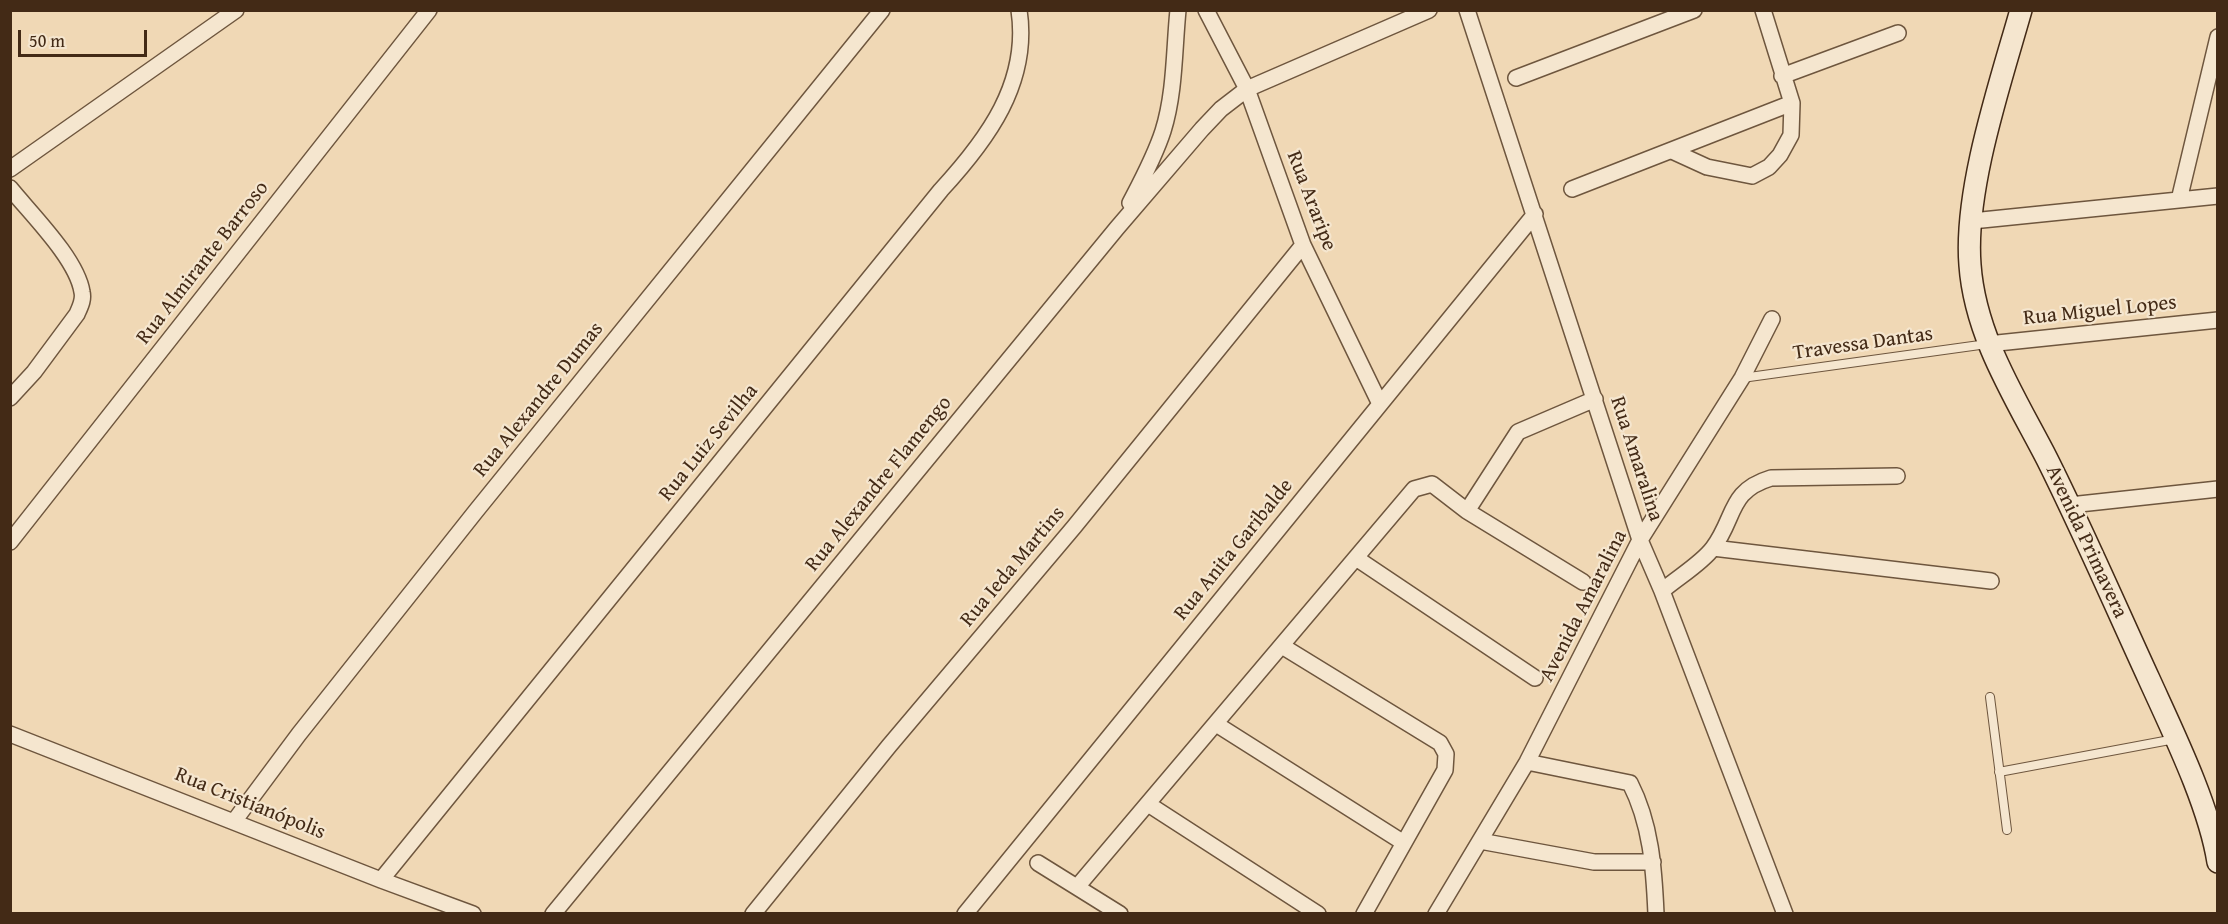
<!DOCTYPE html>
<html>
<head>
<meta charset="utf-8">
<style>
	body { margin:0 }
	#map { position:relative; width:2228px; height:924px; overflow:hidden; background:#f0d8b5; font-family:"Gentium Book Plus",serif }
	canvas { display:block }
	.frame { position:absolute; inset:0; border:12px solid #432a16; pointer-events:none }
	.scale { position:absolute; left:18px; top:30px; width:129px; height:27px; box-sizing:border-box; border:3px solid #432a16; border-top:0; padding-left:8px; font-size:18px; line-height:21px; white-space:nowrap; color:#432a16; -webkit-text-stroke:4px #f5e6cf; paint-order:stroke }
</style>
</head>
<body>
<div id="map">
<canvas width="2228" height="924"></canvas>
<div class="frame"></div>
<div class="scale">50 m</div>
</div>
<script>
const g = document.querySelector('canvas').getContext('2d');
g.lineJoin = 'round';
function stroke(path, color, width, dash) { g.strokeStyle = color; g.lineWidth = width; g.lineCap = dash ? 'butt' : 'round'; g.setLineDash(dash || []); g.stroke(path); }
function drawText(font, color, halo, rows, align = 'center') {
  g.font = font + ' "Gentium Book Plus",serif'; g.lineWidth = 4.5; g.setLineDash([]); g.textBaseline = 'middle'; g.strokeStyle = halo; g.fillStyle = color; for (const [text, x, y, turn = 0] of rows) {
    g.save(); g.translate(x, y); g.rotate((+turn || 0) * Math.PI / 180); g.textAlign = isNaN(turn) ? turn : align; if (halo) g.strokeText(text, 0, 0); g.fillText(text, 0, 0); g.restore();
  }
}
const lane = new Path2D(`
	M1742,378L1987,344
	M1990,697L2007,830
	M1999,772L2175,739`);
const street = new Path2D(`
	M1206,10L1247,89L1303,245L1380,404
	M1467,10L1640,540L1662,591L1785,914
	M1782,76L1898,33
	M1516,78L1694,10
	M1672,151L1707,167L1752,176L1769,167L1780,155L1791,135L1792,103L1763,10
	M10,169L236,10
	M10,188C31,214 77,259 82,292C84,300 80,307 77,314L34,372L10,398
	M1572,189L1792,103
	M2179,200L2218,37
	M1130,203C1142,180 1155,156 1163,131C1175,93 1174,50 1178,10
	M1972,221L2218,196
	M1988,344L2218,320
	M2070,505L2218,489
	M1467,511L1518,432L1595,399
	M10,542L429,10
	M1713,548L1991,581
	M1356,558L1535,678
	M1662,591C1678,577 1701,564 1713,548C1736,517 1728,491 1771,478L1897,476
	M1282,646L1440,743L1446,754L1445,770L1364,914
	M1216,724L1404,843
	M10,734L381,880L473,914
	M1527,762L1630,783C1651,824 1654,868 1656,914
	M1148,804L1318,914
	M235,820L299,734L476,511L882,10
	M1480,841L1594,862H1653
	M1038,863L1120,914
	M381,880L941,190C987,140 1030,83 1019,10
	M1077,887L1414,489L1432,484L1467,511L1583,582
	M553,914L1117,228L1202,129L1221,109L1247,89L1429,10
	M753,914L889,746L1074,527L1303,245
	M965,914L1535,214
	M1436,914L1527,762L1640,540L1742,378L1772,319`);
const secondary = new Path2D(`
	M2021,10C2000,84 1964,190 1970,265C1975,336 2015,397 2047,459C2083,531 2115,605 2149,679C2173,732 2209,805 2218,862`);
const streetNames = [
	["Rua Araripe",1311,201,69],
	["Rua Almirante Barroso",203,263,-52],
	["Rua Miguel Lopes",2100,311,-6],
	["Travessa Dantas",1863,344,-8],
	["Rua Alexandre Dumas",539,400,-51],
	["Rua Luiz Sevilha",709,443,-51],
	["Rua Amaralina",1636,459,72],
	["Rua Alexandre Flamengo",879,484,-51],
	["Avenida Primavera",2086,542,65],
	["Rua Anita Garibalde",1234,550,-51],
	["Rua Ieda Martins",1013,567,-50],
	["Avenida Amaralina",1584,606,-63],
	["Rua Cristianópolis",250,804,22]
];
stroke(lane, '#6e563e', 10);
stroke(street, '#6e563e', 18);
stroke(secondary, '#432a16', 24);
stroke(lane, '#f5e6cf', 8);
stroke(street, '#f5e6cf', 15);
stroke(secondary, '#f5e6cf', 21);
drawText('21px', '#432a16', '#f5e6cf', streetNames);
</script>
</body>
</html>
